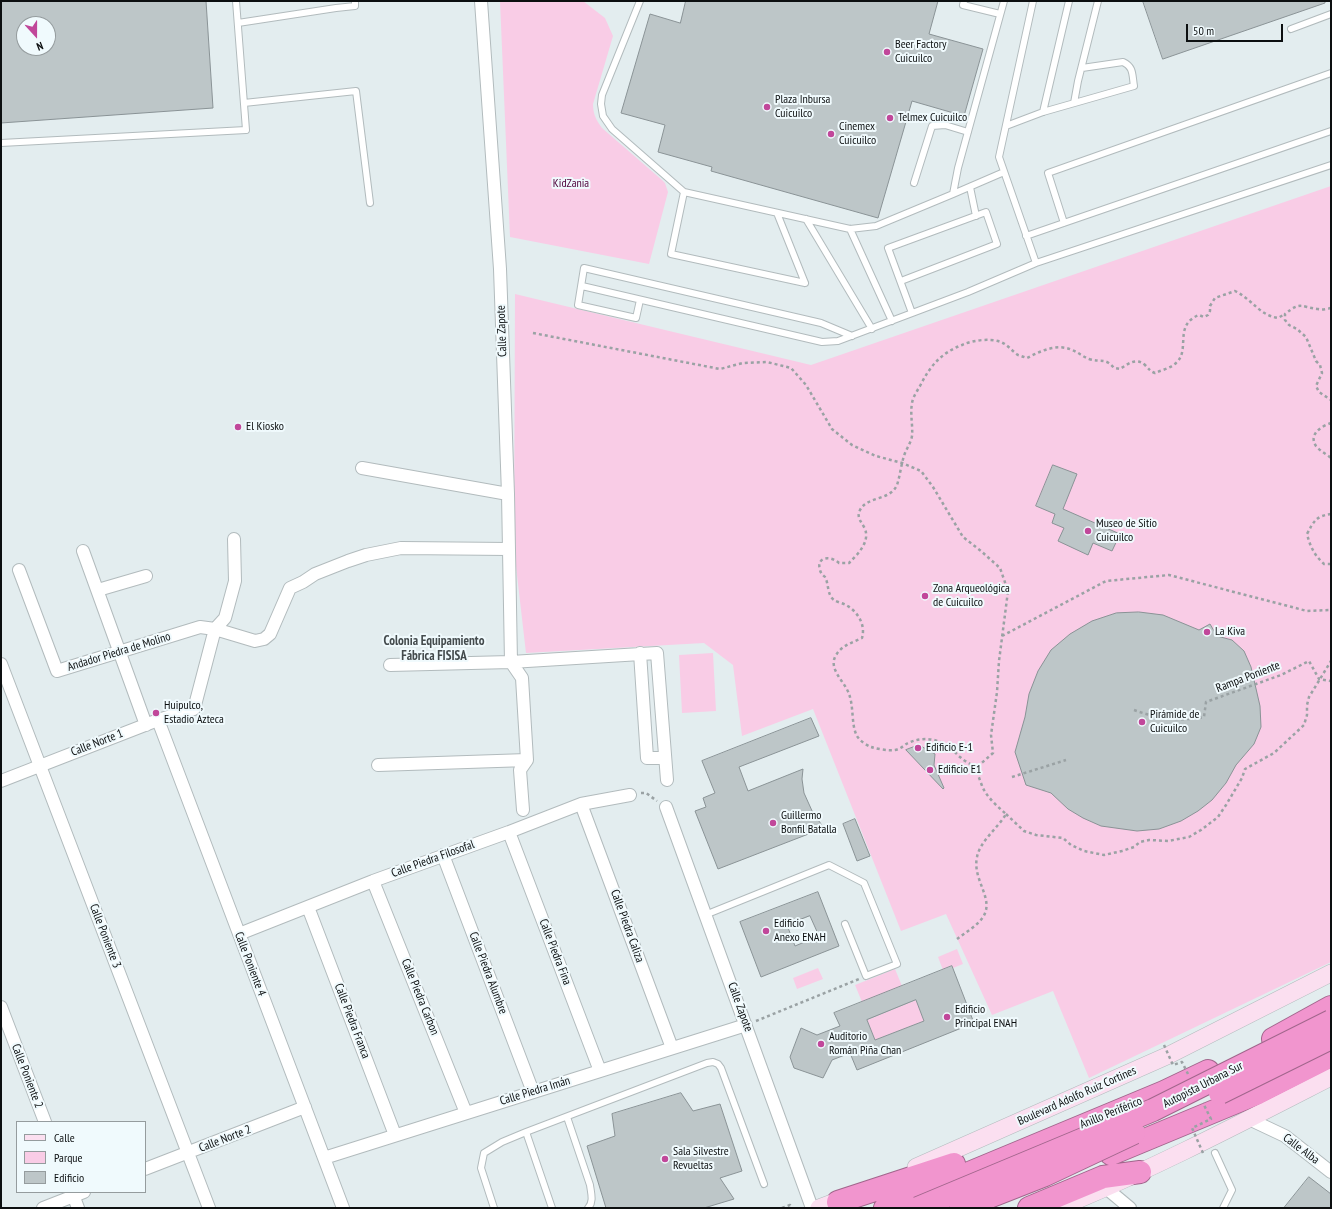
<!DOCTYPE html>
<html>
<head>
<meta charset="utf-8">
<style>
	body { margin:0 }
	#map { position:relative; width:1332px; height:1209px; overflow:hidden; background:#e3edef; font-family:"PT Sans Narrow",sans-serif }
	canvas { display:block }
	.frame { position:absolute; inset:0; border:2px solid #0c0f10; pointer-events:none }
	.legend { position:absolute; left:16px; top:1121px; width:130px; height:72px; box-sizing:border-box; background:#f0fafd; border:1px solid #959c9e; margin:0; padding:5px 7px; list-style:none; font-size:12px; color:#0c0f10 }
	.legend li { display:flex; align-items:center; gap:8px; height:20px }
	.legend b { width:20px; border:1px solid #959c9e }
	.north { position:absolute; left:16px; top:16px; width:40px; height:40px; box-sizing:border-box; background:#f0fafd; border:1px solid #959c9e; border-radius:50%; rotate:159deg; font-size:11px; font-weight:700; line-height:16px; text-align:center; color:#0c0f10 }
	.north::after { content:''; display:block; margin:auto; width:14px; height:18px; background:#c1479a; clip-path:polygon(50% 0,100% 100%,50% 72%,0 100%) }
	.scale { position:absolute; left:1186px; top:24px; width:97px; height:18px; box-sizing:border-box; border:2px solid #0c0f10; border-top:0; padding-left:5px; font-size:12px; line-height:14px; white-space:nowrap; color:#0c0f10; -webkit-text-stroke:3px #f0fafd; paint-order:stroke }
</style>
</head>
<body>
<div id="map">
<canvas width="1332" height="1209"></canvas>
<div class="frame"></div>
<ul class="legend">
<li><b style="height:5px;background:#fbdff0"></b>Calle</li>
<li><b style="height:11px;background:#f9cce6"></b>Parque</li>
<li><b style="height:11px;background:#bdc6c8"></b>Edificio</li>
</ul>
<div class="north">N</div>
<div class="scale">50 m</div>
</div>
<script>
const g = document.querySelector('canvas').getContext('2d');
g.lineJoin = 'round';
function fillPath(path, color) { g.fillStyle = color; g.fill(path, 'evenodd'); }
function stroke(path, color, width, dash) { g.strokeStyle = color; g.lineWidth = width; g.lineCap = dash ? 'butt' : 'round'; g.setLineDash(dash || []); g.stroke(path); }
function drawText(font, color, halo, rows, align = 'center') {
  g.font = font + ' "PT Sans Narrow",sans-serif'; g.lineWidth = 4; g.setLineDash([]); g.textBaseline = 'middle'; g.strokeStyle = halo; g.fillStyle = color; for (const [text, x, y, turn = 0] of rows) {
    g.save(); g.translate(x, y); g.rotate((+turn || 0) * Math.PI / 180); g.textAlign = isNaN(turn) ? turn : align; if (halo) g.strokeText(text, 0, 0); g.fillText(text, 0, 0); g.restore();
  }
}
const green = new Path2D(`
	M500,1H583L605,18L613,36L593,104C593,114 596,120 602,128L662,180L665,183L668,192L649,264L510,237Z
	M1331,186V962L1089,1078L1053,991L992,1015L946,914L901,931L813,709L742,736L733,665L704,643L526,653L514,549L515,294L811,365Z
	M713,653L716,711L682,713L679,655Z
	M957,949L963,964L953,968L952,966L943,970L938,957Z
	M818,968L823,979L797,989L793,978Z
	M895,969L902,986L862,1002L855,985Z
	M916,1000L924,1021L875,1040L867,1020Z`);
const building = new Path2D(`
	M1,1H206L213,108L1,123ZM24,24H48V48H24Z
	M686,1H938L929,34L983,49L964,116L912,101L878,218L711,171L712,167L658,152L665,125L621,113L650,14L680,23Z
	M1143,1H1325V3L1163,59Z
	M1053,465L1077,474L1063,509L1120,534L1112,551L1093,543L1088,555L1058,541L1064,528L1052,523L1055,514L1036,506Z
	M1139,612L1163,615L1199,630L1210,624L1217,636L1232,640L1244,651L1251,667L1260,706L1261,727L1254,744L1236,765L1226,783L1212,800L1198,811L1181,821L1159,829L1137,831L1101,826L1083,818L1068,809L1051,793L1026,785L1015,752L1025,717L1029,694L1038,671L1051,650L1070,634L1092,621L1116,613Z
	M811,718L819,736L739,767L748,791L803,769L802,779L804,793L813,813L824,828L718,869L695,811L706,807L703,798L715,793L702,761Z
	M919,745L935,754L934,765L944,788L943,789L906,750Z
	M855,819L870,856L857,861L843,824Z
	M818,892L839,946L761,977L740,922ZM810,916L819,936L795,946L787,925Z
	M952,966L974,1023L857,1070L850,1053L832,1060L823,1078L794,1068L790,1057L801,1028L817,1035L840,1026L834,1013ZM916,1000L924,1021L875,1040L867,1020Z
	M681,1093L693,1111L720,1104L742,1171L720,1178L734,1199L704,1208H606L587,1146L615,1136L612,1114Z
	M1309,1177L1331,1194V1208H1284Z`);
const path = new Path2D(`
	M1331,308C1327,309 1322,310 1318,309C1300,307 1301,301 1285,314V320L1289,325L1297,329L1306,337L1316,361L1320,365L1322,373L1316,386L1319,392L1331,400
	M533,333L720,369L743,363L767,362L791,368L806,385L832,429L852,445L876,456L902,463L921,471L933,487L963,537L981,551L1000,568L1008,591L999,661L997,692L991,735L993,753L976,768
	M1331,423C1322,426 1308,434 1316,446C1319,450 1326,454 1331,458
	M1331,514C1316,516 1314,521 1307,534C1310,546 1314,555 1324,564H1331
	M1002,636L1106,581L1169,575L1307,611L1331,610
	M1134,710C1156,718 1180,722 1204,717L1206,702L1281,675L1309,661L1319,679L1331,681
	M1012,777L1066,760
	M641,793H646L657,801
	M1006,814L1024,831L1036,835L1063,838L1071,845L1084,851L1104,855L1122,851L1134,847L1140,842L1149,840L1168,841L1189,837L1201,830L1218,817L1226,805L1242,778L1245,769L1274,753L1304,725L1307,715V705L1309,697L1331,661
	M957,939C966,932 977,926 983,917C995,899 972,880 977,857C980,841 998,828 1006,814C998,807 989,799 984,790C981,785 977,770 975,768C970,763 964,761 960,757C955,753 952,748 946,745C935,738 921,737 908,743C904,745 901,749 895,750C888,751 878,749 871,747C866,745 860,741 857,736C851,725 854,707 849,694C845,682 829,670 835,657C841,645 852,643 862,638C866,624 857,611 846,605C842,603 837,602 834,600C827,595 829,584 825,577C823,575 821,574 820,570C816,557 830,555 839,563H849C858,554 870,542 865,529C862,522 856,518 860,510C867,496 890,501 897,485C900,476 901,465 904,456C906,449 911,443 912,436C913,425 910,415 912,403C913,397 917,391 920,386C930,366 941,353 962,345C973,340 990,338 1001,342C1008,345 1012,351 1018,355C1021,356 1024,357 1027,358C1041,351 1057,343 1072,350C1078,352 1083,357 1089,359C1101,363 1105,357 1114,368L1120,369C1128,364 1136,357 1145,365C1149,369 1150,371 1155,373C1162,370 1171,368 1176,363C1191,350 1173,325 1199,315L1204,317L1208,315L1210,311V306L1215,298L1235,291C1253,300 1259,315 1278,318L1285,314
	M756,1021L859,979
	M782,1208L790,1205L791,1208`);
const lane = new Path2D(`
	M640,1L602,95L601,104L603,116L612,129L684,192L671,254L805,283
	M964,1L963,5L1000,14
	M1033,1L999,157L1036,263
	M238,23L336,8L355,6V1
	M1291,29L1331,14
	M244,103L356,91L370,203
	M1074,103L1078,81L1098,1
	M1043,112L1069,1
	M1006,126L1043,112L1134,86C1132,75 1134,67 1123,62L1082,68
	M1,143L246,130L236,1
	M914,183L932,126L945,125L968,132
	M970,187L976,216
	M684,192L850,229L876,226L953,194L1004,172
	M953,194L958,168L1004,1
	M777,213L805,283
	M806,219L872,329
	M1064,223L1048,173L1331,73
	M850,229L892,321
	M1026,236L1331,131
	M901,281L997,244L986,212L888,248L912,313
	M582,286L822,342L838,341L968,292L1036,263L1331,165
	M640,300L636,318L578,305L584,268L821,323L852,336
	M705,915L829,865L864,883L897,964L866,976L845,924
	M567,1117L590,1185C591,1193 594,1202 588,1208
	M526,1132L552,1208
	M1215,1153L1232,1190L1223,1208
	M494,1208L481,1168L484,1153L502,1142L526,1132L707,1063L713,1062L718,1064L721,1068L764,1184`);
const street = new Path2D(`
	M481,1L500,269L508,494L511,662
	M362,468L508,494
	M83,551L146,725
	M19,570L57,671L200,627L215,629L255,641L264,639L270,634L290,588L303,582L315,574L348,561L366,555L401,548L509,549
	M98,590L146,576
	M640,653L647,758H665
	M511,662L522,678L527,760L520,770L523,810
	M1,664L209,1208
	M390,665L511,662L657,653L667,780
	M158,720L343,1208
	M378,765L527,760
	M1,781L158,720L194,709L215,629L225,618L235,581L234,539
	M581,804L672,1048
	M666,807L812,1208
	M509,832L600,1071
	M443,855L533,1092
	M373,881L466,1113
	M308,907L395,1135
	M239,934L373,881L509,832L581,804L630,795
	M1,1007L45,1122
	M1249,1119L1285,1136L1331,1172
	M324,1158L746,1025
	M145,1169L305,1107
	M1106,1188L1130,1208
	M72,1192L78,1208
	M43,1208L84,1192`);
const secondary = new Path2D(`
	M916,1167L1169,1055L1331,973
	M819,1208L848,1197
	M1058,1208C1151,1170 1241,1123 1331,1077`);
const highway = new Path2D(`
	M1273,1039L1331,1007
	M1111,1154L1258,1093L1331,1056
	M838,1202L954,1164
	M885,1208L1164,1092L1208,1071
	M1029,1208L1103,1177L1140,1172`);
const pathBridge = new Path2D(`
	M1164,1045L1173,1065L1182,1062L1188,1074
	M1203,1153L1192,1128L1211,1119L1203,1103`);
const highwayBridge = new Path2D(`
	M1220,1093L1325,1041
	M918,1208L1153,1110L1331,1021
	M961,1208L1045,1175L1134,1133`);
const markers = [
	[887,52,4,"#c1479a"],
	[767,107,4,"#c1479a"],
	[890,118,4,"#c1479a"],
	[831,134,4,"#c1479a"],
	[238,427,4,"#c1479a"],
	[1088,531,4,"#c1479a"],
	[925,596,4,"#c1479a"],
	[1207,632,4,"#c1479a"],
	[156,713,4,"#c1479a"],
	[1142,722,4,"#c1479a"],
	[918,748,4,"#c1479a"],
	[930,770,4,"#c1479a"],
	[773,823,4,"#c1479a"],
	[766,931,4,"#c1479a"],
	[947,1017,4,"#c1479a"],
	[821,1044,4,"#c1479a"],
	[665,1159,4,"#c1479a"]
];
const poiNames = [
	["Beer Factory",895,45],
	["Cuicuilco",895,59],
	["Plaza Inbursa",775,100],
	["Cuicuilco",775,114],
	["Telmex Cuicuilco",898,118],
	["Cinemex",839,127],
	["Cuicuilco",839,141],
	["El Kiosko",246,427],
	["Museo de Sitio",1096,524],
	["Cuicuilco",1096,538],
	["Zona Arqueológica",933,589],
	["de Cuicuilco",933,603],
	["La Kiva",1215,632],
	["Huipulco,",164,706],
	["Estadio Azteca",164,720],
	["Pirámide de",1150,715],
	["Cuicuilco",1150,729],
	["Edificio E-1",926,748],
	["Edificio E1",938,770],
	["Guillermo",781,816],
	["Bonfil Batalla",781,830],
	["Edificio",774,924],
	["Anexo ENAH",774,938],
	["Edificio",955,1010],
	["Principal ENAH",955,1024],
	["Auditorio",829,1037],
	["Román Piña Chan",829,1051],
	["Sala Silvestre",673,1152],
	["Revueltas",673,1166]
];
const parkNames = [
	["KidZania",571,184]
];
const streetNames = [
	["Calle Zapote",502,331,-92],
	["Andador Piedra de Molino",119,652,-17],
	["Rampa Poniente",1248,677,-21],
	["Calle Norte 1",97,743,-21],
	["Calle Piedra Filosofal",433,859,-20],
	["Calle Piedra Caliza",627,926,70],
	["Calle Poniente 3",105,936,69],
	["Calle Piedra Fina",555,952,69],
	["Calle Poniente 4",250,964,69],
	["Calle Piedra Alumbre",488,973,69],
	["Calle Piedra Carbon",420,997,68],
	["Calle Zapote",740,1007,70],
	["Calle Piedra Franca",352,1021,69],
	["Calle Poniente 2",27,1076,69],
	["Autopista Urbana Sur",1203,1085,-27],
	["Calle Piedra Imán",535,1091,-17],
	["Boulevard Adolfo Ruiz Cortines",1077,1096,-24],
	["Anillo Periférico",1111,1113,-22],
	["Calle Norte 2",225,1139,-21],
	["Calle Alba",1301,1149,37]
];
const neighbourhoodNames = [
	["Colonia Equipamiento",434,641],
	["Fábrica FISISA",434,656]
];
fillPath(green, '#f9cce6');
fillPath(building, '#bdc6c8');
stroke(building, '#8a9396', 1);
stroke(lane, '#b2bbbd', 8);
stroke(street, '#b2bbbd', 14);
stroke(secondary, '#b2bbbd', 18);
stroke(highway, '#a1668c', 24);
stroke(path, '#9aa2a4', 2.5, [3, 3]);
stroke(lane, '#fff', 6);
stroke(street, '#fff', 12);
stroke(secondary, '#fbdff0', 17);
stroke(highway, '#f195ce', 22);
stroke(highwayBridge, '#a1668c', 24, []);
stroke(pathBridge, '#9aa2a4', 2.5, [3, 3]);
stroke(highwayBridge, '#f195ce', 22);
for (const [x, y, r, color] of markers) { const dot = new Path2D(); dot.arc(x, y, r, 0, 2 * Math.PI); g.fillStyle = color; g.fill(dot); stroke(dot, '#f0fafd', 1.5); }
drawText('12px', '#0c0f10', '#f0fafd', poiNames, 'left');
drawText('12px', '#4f003a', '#f0fafd', parkNames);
drawText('12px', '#0c0f10', '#f0fafd', streetNames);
drawText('bold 13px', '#444b4d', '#f0fafd', neighbourhoodNames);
</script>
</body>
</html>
